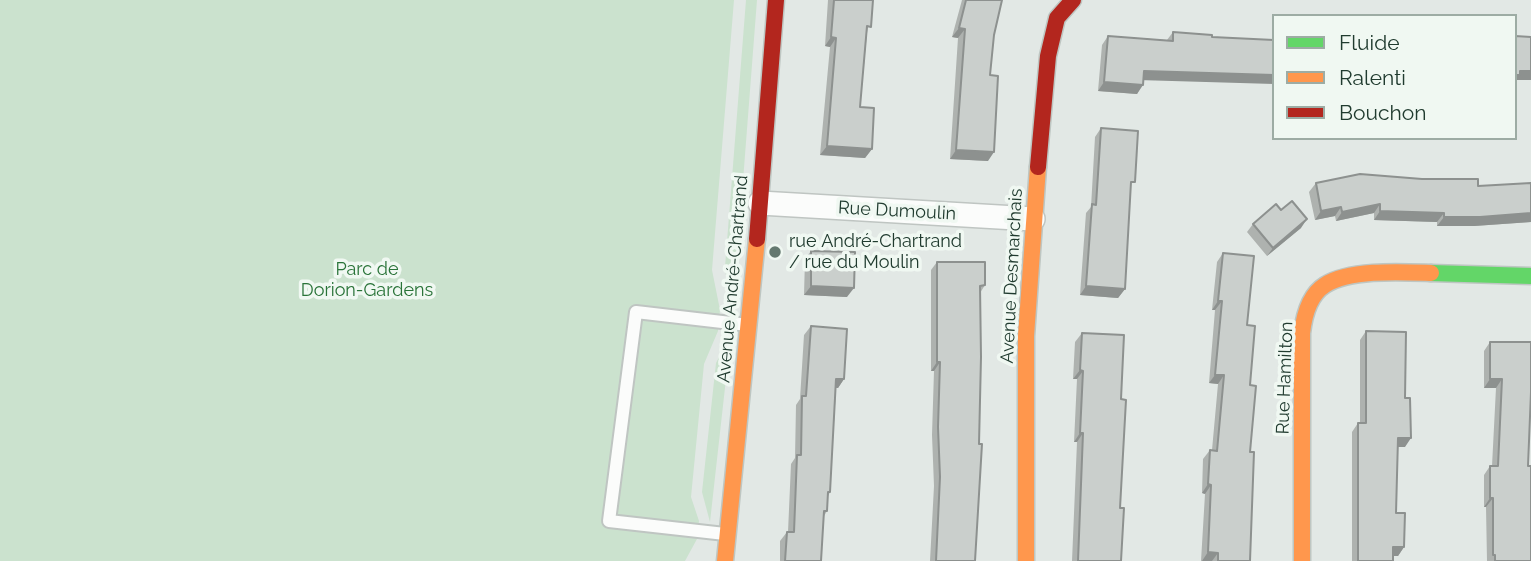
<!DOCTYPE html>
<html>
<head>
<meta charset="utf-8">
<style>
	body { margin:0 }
	#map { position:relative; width:1531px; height:561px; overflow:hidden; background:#e2e8e5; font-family:Raleway,sans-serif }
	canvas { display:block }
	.legend { position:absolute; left:1272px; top:14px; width:245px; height:126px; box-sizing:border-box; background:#f0f8f2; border:2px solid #9daca4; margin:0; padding:9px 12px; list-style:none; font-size:21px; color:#203b2f }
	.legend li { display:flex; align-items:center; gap:14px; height:35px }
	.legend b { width:35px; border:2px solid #9daca4 }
</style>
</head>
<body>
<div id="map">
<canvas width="1531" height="561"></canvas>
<ul class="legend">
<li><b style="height:9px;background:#63d668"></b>Fluide</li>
<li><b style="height:9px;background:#ff974d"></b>Ralenti</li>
<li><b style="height:9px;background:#b3261e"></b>Bouchon</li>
</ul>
</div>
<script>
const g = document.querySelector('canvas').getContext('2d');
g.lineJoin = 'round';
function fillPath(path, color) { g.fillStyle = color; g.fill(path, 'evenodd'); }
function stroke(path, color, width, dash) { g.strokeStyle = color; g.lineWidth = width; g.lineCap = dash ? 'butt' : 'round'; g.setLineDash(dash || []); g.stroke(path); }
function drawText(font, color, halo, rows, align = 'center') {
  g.font = font + ' Raleway,sans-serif'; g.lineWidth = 7; g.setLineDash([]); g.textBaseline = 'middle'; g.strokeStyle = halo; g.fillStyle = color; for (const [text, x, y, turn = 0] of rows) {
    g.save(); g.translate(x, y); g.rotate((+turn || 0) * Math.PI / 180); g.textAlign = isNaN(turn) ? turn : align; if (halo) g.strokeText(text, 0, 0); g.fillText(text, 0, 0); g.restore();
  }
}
const green = new Path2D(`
	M0,0H734L712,270L720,310L718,331L704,364L691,497L699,521L697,539L685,561H0Z
	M746,0H757L733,310L729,302L725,267Z
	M731,334L710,522L702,492L716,363Z`);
const lane = new Path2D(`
	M725,534L609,521L636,312L748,325`);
const street = new Path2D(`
	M760,203L1033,219`);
const fast = new Path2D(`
	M1431,273L1531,276`);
const slow = new Path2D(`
	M725,561L757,239
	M1026,561V336L1038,167
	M1302,561V333C1304,316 1309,295 1325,285C1350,269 1402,272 1431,273`);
const jam = new Path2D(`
	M1038,167L1048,56L1057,18L1073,0
	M757,239L776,0`);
const wall = new Path2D(`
	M828,0H873L867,33L860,107L872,149L865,158L820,155L830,47L825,46Z
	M962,0H1002L994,35L990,75L988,161L950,159L958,38L952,37Z
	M1173,32L1212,35L1144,80L1137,94L1098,91L1102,45L1108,36L1167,40Z
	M1101,128L1130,188L1125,289L1118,298L1080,295L1086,213L1091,207L1095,137Z
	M1316,183L1478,186L1531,183V222L1474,226H1437V222L1374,220V213L1336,221L1335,216L1315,220L1309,192Z
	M1281,210L1301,228L1267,256L1247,232L1253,224Z
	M811,251L847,297L804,295L805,259Z
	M1223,253L1247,325L1250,385V561H1201L1205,494L1202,493L1203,459L1210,450H1212L1218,384L1209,383L1215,310H1212L1217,262Z
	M937,262L985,285L980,293L975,561H930L934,486L932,435L934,371H931V270Z
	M811,326L844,379L838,388H836L830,492L828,496L827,511L824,516L821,561H780V541L787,532H788L791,464L795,458L796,405L800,399L804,335Z
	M1366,331L1405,447H1398L1396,513L1404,547L1398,556H1393V561H1352V432L1358,423H1360V340Z
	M1082,333L1121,399L1120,508L1121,561H1072L1077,442H1074L1077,379H1073L1075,342Z
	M1490,342H1531L1528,466L1531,561H1487L1486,507H1484V475L1490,466H1492L1496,388H1484V351Z`);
const shadedWall = new Path2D(`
	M959,28L965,29L958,38L952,37Z
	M831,37L836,38L830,47L825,46Z
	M1144,71L1274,75V84L1138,80Z
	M1520,71H1531V80H1516L1515,81V75Z
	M1104,82L1143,85L1137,94L1098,91Z
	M827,146L872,149L865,158L820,155Z
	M956,150L994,152L988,161L950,159Z
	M1380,204L1374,213L1336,221L1342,212Z
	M1341,207L1335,216L1315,220L1321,211Z
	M1380,211L1444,213L1437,222L1374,220Z
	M1531,213V222L1474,226H1437L1444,217Z
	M1307,219L1301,228L1267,256L1273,248Z
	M811,286L854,288L847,297L804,295Z
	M1086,286L1125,289L1118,298L1080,295Z
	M1218,301H1222L1215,310H1212Z
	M937,362H940L934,371H931Z
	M1080,370L1083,371L1077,379H1073Z
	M1215,375H1224L1218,384L1209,383Z
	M836,379H844L838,388L830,387Z
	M1490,379H1502L1496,388H1484Z
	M1080,433H1083L1077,442H1074Z
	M1398,438H1411L1405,447H1392Z
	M1208,484L1211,485L1205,494L1202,493Z
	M1490,498H1493L1486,507H1484Z
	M1393,547H1404L1398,556H1387Z
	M1208,552L1218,553L1212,561H1202Z`);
const building = new Path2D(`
	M834,0H873L871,27L867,26L860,107L874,108L872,149L827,146L836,38L831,37Z
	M966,0H1002L994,35L990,75L998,76L994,152L956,150L965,29L959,28Z
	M1173,32L1212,35V37L1274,40V75L1144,71L1143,85L1104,82L1108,36L1173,41Z
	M1515,36L1531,37V71H1520V75H1515Z
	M1101,128L1138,131L1135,182H1131L1125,289L1086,286L1092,204L1096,205Z
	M1360,174L1422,179H1478V186L1531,183V213L1480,217H1444V213L1380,211V204L1342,212L1341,207L1321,211L1316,183Z
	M1292,201L1307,219L1273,248L1253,224L1276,204L1281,210Z
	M811,251L855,252L854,288L811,286Z
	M1223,253L1254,256L1247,325L1255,326L1250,385L1256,386L1250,452H1254L1250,561H1218V553L1208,552L1211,485L1208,484L1210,450L1217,451L1224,375H1215L1222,301H1218Z
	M937,262H985V285L980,286L981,357L979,444H982L975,561H936L940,477L938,427L940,362H937Z
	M811,326L847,329L844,379H836L830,492H828L827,511H824L821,561H785L787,532H794L797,455H801L802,396H806Z
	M1366,331L1406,332L1405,398H1410L1411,438H1398L1396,513H1405L1404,547H1393V561H1358V423H1366Z
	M1082,333L1124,335L1121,399L1126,400L1120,508H1124L1121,561H1078L1083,433H1080L1083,371L1080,370Z
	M1490,342H1531V392L1528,466H1531V561H1495V555H1493V498H1490V466H1498L1502,379H1490Z`);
const markers = [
	[775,252,7,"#64786f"]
];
const streetNames = [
	["Rue Dumoulin",897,211,3],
	["Avenue Desmarchais",1012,276,-87],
	["Avenue André-Chartrand",733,279,-85],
	["Rue Hamilton",1285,378,-88]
];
const poiNames = [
	["rue André-Chartrand",789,242],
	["/ rue du Moulin",789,263]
];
const parkNames = [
	["Parc de",367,270],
	["Dorion-Gardens",367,291]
];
fillPath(green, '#cbe2ce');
stroke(lane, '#bfc5c2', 16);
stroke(street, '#bfc5c2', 26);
stroke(fast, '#bec6c2', 19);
stroke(slow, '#bec6c2', 19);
stroke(jam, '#bec6c2', 19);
stroke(lane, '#fbfcfb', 12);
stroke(street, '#fbfcfb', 23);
stroke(fast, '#63d668', 16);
stroke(slow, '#ff974d', 16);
stroke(jam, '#b3261e', 16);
fillPath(wall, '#aeb2af');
fillPath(shadedWall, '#8d918f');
fillPath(building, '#cacfcc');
stroke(building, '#8d918f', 2);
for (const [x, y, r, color] of markers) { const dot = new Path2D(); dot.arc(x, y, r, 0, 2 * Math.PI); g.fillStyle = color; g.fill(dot); stroke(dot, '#f0f8f2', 2.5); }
drawText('18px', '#203b2f', '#f0f8f2', streetNames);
drawText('18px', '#203b2f', '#f0f8f2', poiNames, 'left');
drawText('18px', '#297338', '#f0f8f2', parkNames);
</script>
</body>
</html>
